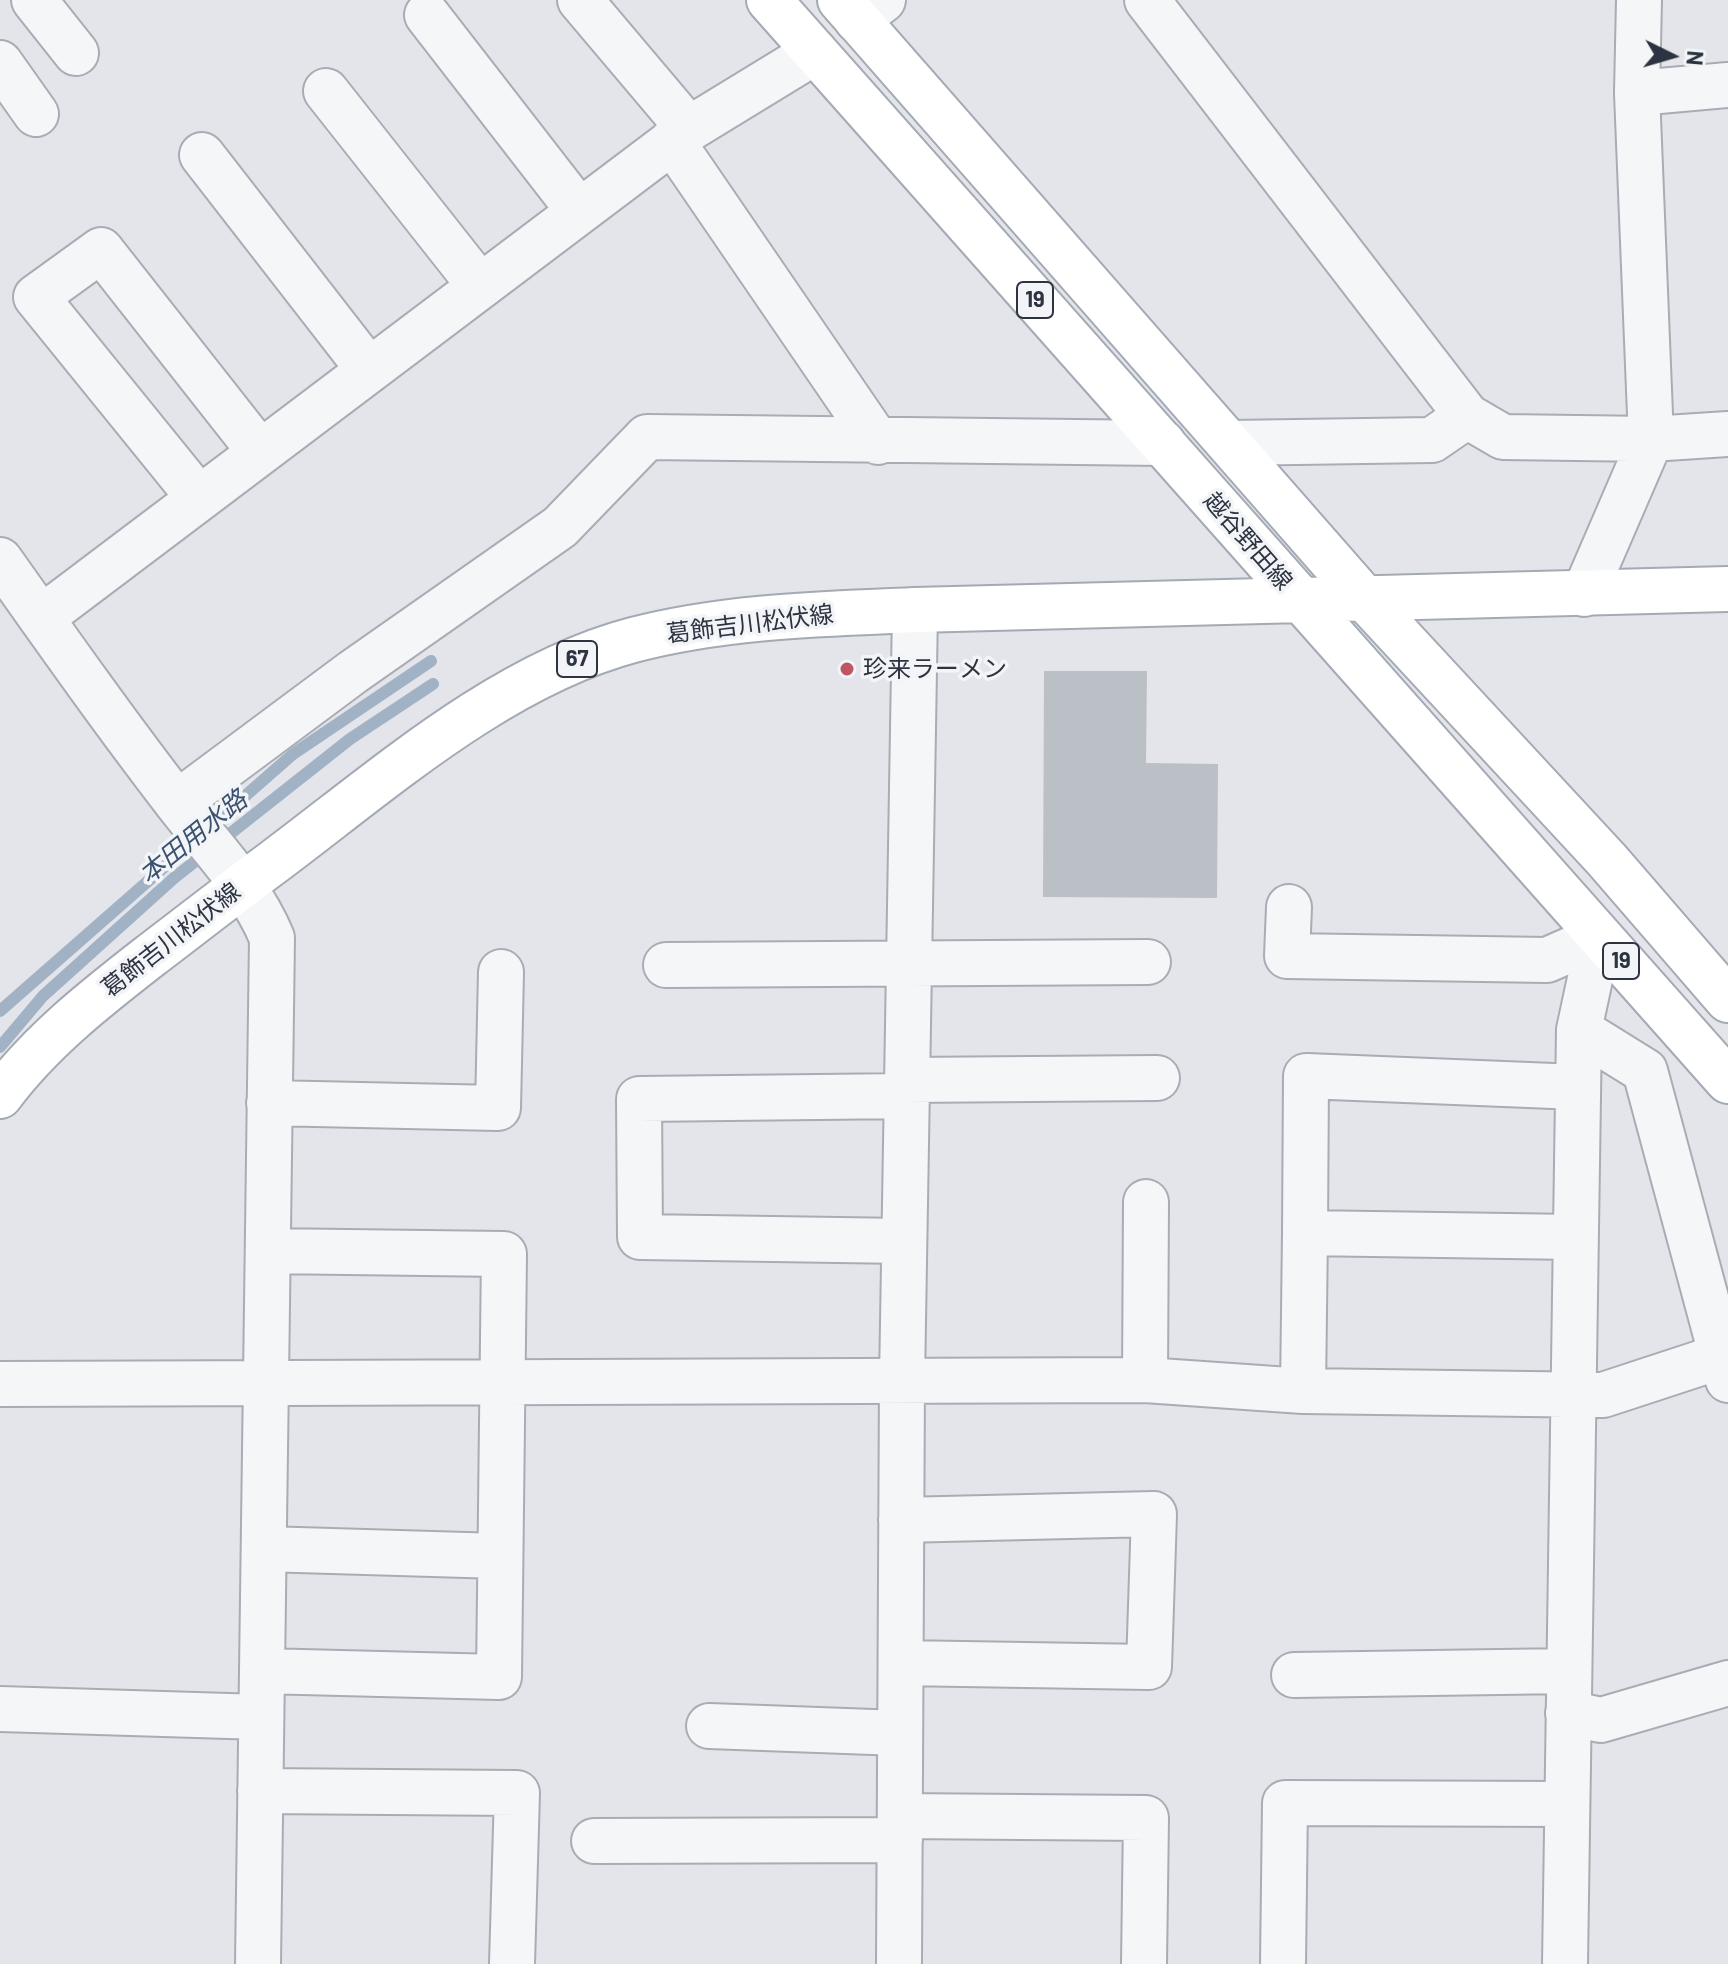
<!DOCTYPE html>
<html>
<head>
<meta charset="utf-8">
<style>
	body { margin:0 }
	#map { position:relative; width:1728px; height:1964px; overflow:hidden; background:#e3e5ea; font-family:Barlow,sans-serif }
	canvas { display:block }
	.north { position:absolute; left:1632px; top:16px; width:80px; height:80px; -webkit-text-stroke:6px #f2f4f7; paint-order:stroke; rotate:95deg; font-size:22px; font-weight:700; line-height:32px; text-align:center; color:#2d3340 }
	.north::after { content:''; display:block; margin:auto; width:28px; height:36px; background:#2d3340; clip-path:polygon(50% 0,100% 100%,50% 72%,0 100%) }
</style>
</head>
<body>
<div id="map">
<canvas width="1728" height="1964"></canvas>
<div class="north">N</div>
</div>
<script>
const g = document.querySelector('canvas').getContext('2d');
g.lineJoin = 'round';
function stroke(path, color, width, dash) { g.strokeStyle = color; g.lineWidth = width; g.lineCap = dash ? 'butt' : 'round'; g.setLineDash(dash || []); g.stroke(path); }
function fillPath(path, color) { g.fillStyle = color; g.fill(path, 'evenodd'); }
function drawText(font, color, halo, rows, align = 'center') {
  g.font = font + ' Barlow,"Noto Sans JP",sans-serif'; g.lineWidth = 7; g.setLineDash([]); g.textBaseline = 'middle'; g.strokeStyle = halo; g.fillStyle = color; for (const [text, x, y, turn = 0] of rows) {
    g.save(); g.translate(x, y); g.rotate((+turn || 0) * Math.PI / 180); g.textAlign = isNaN(turn) ? turn : align; if (halo) g.strokeText(text, 0, 0); g.fillText(text, 0, 0); g.restore();
  }
}
const stream = new Path2D(`
	M0,1011L293,754L431,661
	M0,1047L43,996L174,878L350,739L433,684`);
const building = new Path2D(`
	M1044,671H1147L1146,763L1218,764L1217,898L1043,897Z`);
const minor = new Path2D(`
	M34,0L76,53
	M580,0L689,129
	M1147,0L1467,416L1503,437L1651,439L1728,434
	M427,15L579,211
	M857,20L883,0
	M0,63L36,114
	M326,91L480,286
	M1637,93L1728,85
	M672,141L878,442
	M202,155L369,370
	M1229,443L1432,440L1467,416
	M199,498L36,297L101,250L260,452
	M0,560C58,642 116,724 177,803C211,847 251,887 272,938L258,1964
	M1584,594L1651,439L1637,93L1639,0
	M41,618L689,129L815,52
	M177,803L353,672L560,527L647,437L1163,443
	M1289,907L1287,956L1547,960L1599,937
	M666,965L1148,962
	M1579,1030L1645,1071L1728,1380
	M907,1080L1157,1078
	M269,1103L498,1108L501,972
	M1305,1233L1306,1076L1578,1087
	M904,1241L640,1237L639,1099L907,1096
	M1145,1380L1146,1202
	M0,1384L1145,1380L1303,1391L1603,1395L1728,1354
	M1303,1391L1305,1233L1575,1237
	M264,1549L500,1556
	M901,1663L1149,1667L1154,1514L901,1520
	M262,1671L499,1677L504,1254L268,1251
	M1294,1675L1568,1671
	M0,1709L261,1717
	M1568,1713L1601,1720L1728,1683
	M709,1726L900,1733
	M260,1791L517,1793L512,1964
	M900,1816L1146,1818L1144,1964
	M594,1841L900,1840
	M899,1964L902,1381L915,610
	M1283,1964L1285,1803L1566,1804
	M1565,1964L1579,1030L1599,937`);
const major = new Path2D(`
	M769,0L1728,1081
	M840,0L1365,599L1607,860L1728,1000
	M0,1096C41,1041 96,998 150,956C192,924 233,892 275,861C383,780 501,675 633,640C725,616 821,614 915,610L1728,589`);
const markers = [
	[847,669,8,"#c05664"]
];
const shields = [
	[1035,300,36],
	[577,659,40],
	[1621,961,36]
];
const shieldNames = [
	["19",1035,300],
	["67",577,659],
	["19",1621,961]
];
const streetNames = [
	["越谷野田線",1248,541,49],
	["葛飾吉川松伏線",750,624,-7],
	["葛飾吉川松伏線",171,940,-38]
];
const poiNames = [
	["珍来ラーメン",863,669]
];
const waterNames = [
	["本田用水路",193,837,-39]
];
stroke(stream, '#a2b2c5', 12);
fillPath(building, '#bbbfc6');
stroke(minor, '#a9acb4', 48);
stroke(major, '#a3aab4', 48);
stroke(minor, '#f5f6f8', 44);
stroke(major, '#fff', 44);
for (const [x, y, r, color] of markers) { const dot = new Path2D(); dot.arc(x, y, r, 0, 2 * Math.PI); g.fillStyle = color; g.fill(dot); stroke(dot, '#f2f4f7', 3); }
for (const [x, y, w] of shields) { const box = new Path2D(); box.roundRect(x - w / 2, y - 18, w, 36, 6); g.fillStyle = '#f2f4f7'; g.fill(box); stroke(box, '#2d3340', 2); }
drawText('bold 22px', '#2d3340', null, shieldNames);
drawText('24px', '#2d3340', '#f2f4f7', streetNames);
drawText('24px', '#2d3340', '#f2f4f7', poiNames, 'left');
drawText('italic 26px', '#3b5170', '#f2f4f7', waterNames);
</script>
</body>
</html>
